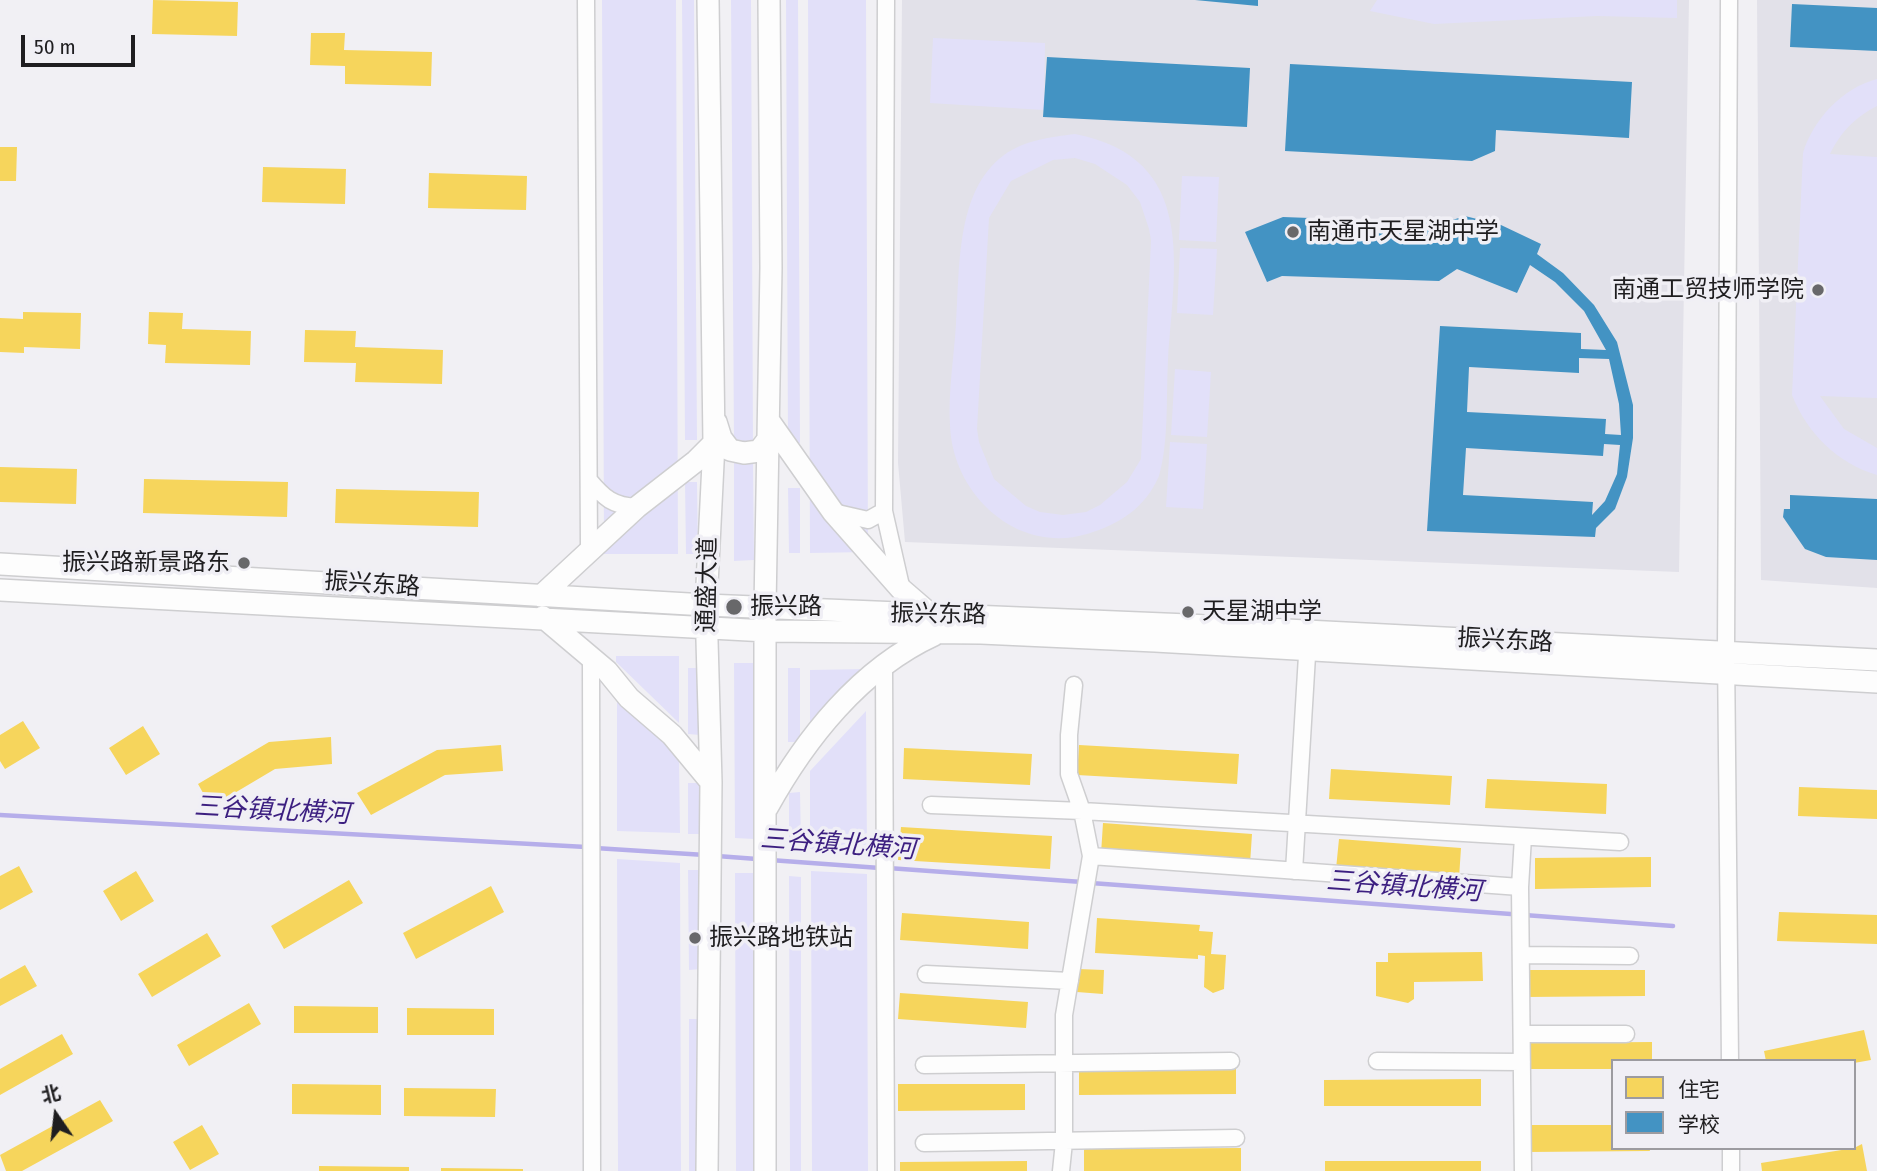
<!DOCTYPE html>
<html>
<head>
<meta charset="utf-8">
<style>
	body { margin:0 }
	#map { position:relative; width:1877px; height:1171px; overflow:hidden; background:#f1f0f4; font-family:"Fira Sans Condensed","Noto Sans SC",sans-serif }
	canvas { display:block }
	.legend { position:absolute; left:1611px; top:1059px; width:245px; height:91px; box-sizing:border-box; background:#f0eff5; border:2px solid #9c9ba0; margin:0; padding:9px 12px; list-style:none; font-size:21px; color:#1f1e20 }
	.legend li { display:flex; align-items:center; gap:14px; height:35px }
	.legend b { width:35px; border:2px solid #9c9ba0 }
	.north { position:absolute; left:21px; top:1080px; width:70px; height:70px; -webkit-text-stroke:5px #f0eff5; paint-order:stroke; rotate:346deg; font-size:19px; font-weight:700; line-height:28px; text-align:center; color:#1f1e20 }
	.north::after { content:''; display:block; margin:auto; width:24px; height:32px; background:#1f1e20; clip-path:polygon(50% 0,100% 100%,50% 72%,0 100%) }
	.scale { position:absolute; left:21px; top:35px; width:114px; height:32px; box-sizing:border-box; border:4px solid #1f1e20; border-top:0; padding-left:9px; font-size:21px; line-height:24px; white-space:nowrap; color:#1f1e20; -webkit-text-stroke:5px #f0eff5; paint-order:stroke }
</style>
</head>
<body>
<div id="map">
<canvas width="1877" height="1171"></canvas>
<ul class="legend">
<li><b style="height:19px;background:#f6d55c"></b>住宅</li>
<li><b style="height:19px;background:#4393c3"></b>学校</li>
</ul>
<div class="north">北</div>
<div class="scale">50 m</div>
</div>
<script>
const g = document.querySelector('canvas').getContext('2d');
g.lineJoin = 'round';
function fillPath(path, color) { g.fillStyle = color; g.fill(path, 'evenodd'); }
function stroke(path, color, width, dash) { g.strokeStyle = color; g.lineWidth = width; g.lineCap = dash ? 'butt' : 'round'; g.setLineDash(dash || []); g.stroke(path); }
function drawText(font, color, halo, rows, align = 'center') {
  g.font = font + ' "Fira Sans Condensed","Noto Sans SC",sans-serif'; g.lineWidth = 7; g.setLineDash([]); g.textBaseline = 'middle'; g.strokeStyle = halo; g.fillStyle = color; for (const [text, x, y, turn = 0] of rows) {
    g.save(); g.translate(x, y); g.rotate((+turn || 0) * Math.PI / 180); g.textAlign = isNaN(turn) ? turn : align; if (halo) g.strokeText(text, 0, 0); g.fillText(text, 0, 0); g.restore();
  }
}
const built = new Path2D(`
	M902,0H1689L1679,572L905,542L898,463Z
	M1757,0H1877V588L1761,580Z`);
const green = new Path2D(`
	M602,0H676L678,554H604Z
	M682,0H694L697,440H685Z
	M731,0H751L753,443H734Z
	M786,0H798L800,443L788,444Z
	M808,0H866L868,552L810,553Z
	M1377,0H1677V18L1597,16L1434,24L1370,11Z
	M933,38L1045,43L1044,110L930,103Z
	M1877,79V106C1854,118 1841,132 1830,154L1877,157V398L1820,396L1844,429L1877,448V475C1837,463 1807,433 1792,395L1803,153C1813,120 1842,88 1877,79Z
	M1075,134C1199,158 1174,267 1168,360C1166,397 1169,441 1159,476C1145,508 1120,524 1087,534C1017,555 952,494 950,425C948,392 954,357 956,324C960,270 955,191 1004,155C1025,140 1051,137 1075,134ZM1075,158L1095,164L1127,185L1140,202L1149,229L1151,240L1141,459L1127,482L1100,505L1086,512L1063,515L1040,512L1026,506L994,479L979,442L977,429L989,218L1011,181L1053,160Z
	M1182,176L1219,177L1216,242L1179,240Z
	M1180,248L1217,249L1213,315L1177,313Z
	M1175,369L1211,372L1207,437L1171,435Z
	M1170,442L1207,444L1203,509L1166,507Z
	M753,461L754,560L734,561V462Z
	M685,482H697L698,554H686Z
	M788,488H800V553H789Z
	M616,656H679V723L616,662Z
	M734,663H753L754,839L735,838Z
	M688,668H700V735L688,734Z
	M788,668H800V742H788Z
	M866,669L810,729V670Z
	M617,697L679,757L680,833L617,831Z
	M866,711L867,850L810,849V771Z
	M688,783H700L701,834H688Z
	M800,792L801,843L789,842V793Z
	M617,859L680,863L681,1171H618Z
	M688,870H701V969L689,970Z
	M811,871L867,874L868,1171H812Z
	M735,873H754L755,1171H736Z
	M789,876L801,877V1171H790Z
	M689,1019H701L702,1171H689Z`);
const homes = new Path2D(`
	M153,0L238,2L237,36L152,34Z
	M311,33H345L344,50L432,52L431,86L345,84V66L310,65Z
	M0,147H17L16,181H0Z
	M263,167L346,169L345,204L262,202Z
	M429,173L527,176L526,210L428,208Z
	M23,312L81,313L80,349L24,347V353L0,352V318L23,319Z
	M149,312L183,313L182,329L251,331L250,365L165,363L166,345L148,344Z
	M305,330L356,331L355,347L443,350L442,384L355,382L356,363L304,362Z
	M0,467L77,469L76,504L0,502Z
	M144,479L288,482L287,517L143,513Z
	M336,489L479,492L478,527L335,523Z
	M23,721L40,748L5,769L0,761V735Z
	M143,726L160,754L126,775L109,748Z
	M331,737L332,764L275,769L211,807L198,784L269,742Z
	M501,745L503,771L445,775L371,815L357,793L437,750Z
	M1079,745L1239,754L1237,784L1077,775Z
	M904,748L1032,754L1030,785L903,779Z
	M1331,769L1452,776L1450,805L1329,799Z
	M1487,779L1607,784L1606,814L1485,808Z
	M1799,787L1877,790V819L1798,816Z
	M1103,823L1252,834L1250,864L1101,854Z
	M901,827L1052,836L1050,869L898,860Z
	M1339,839L1461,848L1459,878L1336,869Z
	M1651,857V887L1535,889V858Z
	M19,866L33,892L0,910V876Z
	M136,871L154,901L121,921L103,891Z
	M349,880L363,903L284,949L271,926Z
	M491,886L504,912L416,959L403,933Z
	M1779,912L1877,915V944L1777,941Z
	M902,913L1029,922L1028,949L900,940Z
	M1097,918L1200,925L1199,931L1213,932L1211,954L1226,955L1224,989L1213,993L1204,987L1205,956L1198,955V959L1095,953Z
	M207,933L221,956L152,997L138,974Z
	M1482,952L1483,981L1414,982V999L1408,1003L1376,996V962H1388V953Z
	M25,965L37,986L0,1006V979Z
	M1078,969L1104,970L1103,994L1077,992Z
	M1524,970H1645V996L1524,997Z
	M900,993L1028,1002L1026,1028L898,1019Z
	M249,1003L261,1024L189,1066L177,1045Z
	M294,1006L378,1007V1033H294Z
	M407,1008L494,1009V1035H407Z
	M1864,1030L1871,1060L1854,1063V1061H1766L1764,1051Z
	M62,1034L73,1054L0,1095V1069Z
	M1652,1042V1061H1613V1069H1530V1043Z
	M1079,1068H1236V1094L1079,1095Z
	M1481,1079V1106H1324V1080Z
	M292,1084L381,1085V1115L292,1114Z
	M898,1084H1025V1110L898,1111Z
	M404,1088L496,1089L495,1117L404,1116Z
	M100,1100L113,1121L22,1171H6L0,1155Z
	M202,1125L219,1154L190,1170L173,1142Z
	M1528,1125H1613V1148H1649L1650,1151L1528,1152Z
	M1862,1144L1867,1171H1762L1761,1163L1854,1148Z
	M1241,1148V1171H1084V1149Z
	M1027,1161V1171H900V1162Z
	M1325,1161H1481V1171H1325Z
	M319,1166L409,1167V1171H319Z
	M441,1168L523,1169V1171H441Z`);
const schools = new Path2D(`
	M1195,0H1258V6Z
	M1792,4L1877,8V51L1790,47Z
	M1047,57L1250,68L1247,127L1043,117Z
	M1290,64L1632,82L1629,138L1496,130L1495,151L1472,161L1285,151Z
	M1465,216L1501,225L1541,244L1537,254L1563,273L1594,305L1617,342L1633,405V438L1627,477L1615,509L1596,528L1595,537L1427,531L1440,326L1581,333V349L1606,350L1584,311L1555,282L1530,265L1517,293L1457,269L1439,281L1282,276L1267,282L1245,232L1283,217L1443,223ZM1579,358L1609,359L1619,404L1621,435L1605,434L1606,419L1467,412L1469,367L1579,373ZM1604,444L1620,445L1617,474L1605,501L1592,515L1593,502L1463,495L1466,448L1603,456Z
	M1790,495L1877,499V560L1826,557L1805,549L1783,517L1784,509H1790Z`);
const stream = new Path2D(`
	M0,815L586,847
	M595,848L705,855
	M717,856L757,859
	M770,860L880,868
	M888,868L1082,882
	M1091,883L1673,926`);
const minor = new Path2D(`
	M586,0L589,549
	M886,0L884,511L901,586
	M1729,0L1726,651L1730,1061
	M589,480C604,498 613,506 637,507
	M833,512L868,520L884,511
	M591,658L592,1171
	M884,667L886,1171
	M1074,685L1069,735V774L1082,811L1091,856
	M931,805L1082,811L1620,842
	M1294,871L1308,639
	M1520,887L1523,837
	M1521,955L1630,956
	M926,974L1070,981
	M1522,1034H1626
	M1377,1061L1522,1062
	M924,1065L1231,1061
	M924,1143L1236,1138
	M1731,1148V1171
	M1061,1171L1064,1142V1015L1091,856L1520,887L1523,1171`);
const major = new Path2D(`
	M769,421L833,512L901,589L930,614
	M716,422L721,438L730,450L744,453L759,451L769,438
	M0,564L706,605L1188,625L1877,660
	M0,590L767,631L981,633L1155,641L1877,682
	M541,596L637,507L696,461L714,443
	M543,617L607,671L629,698L672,735L711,782
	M767,808C805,739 860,669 934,635
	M707,1171L711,782L706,605L714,443L708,0
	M765,1171V607L771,268L769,0`);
const markers = [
	[1293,232,7,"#68686a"],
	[1818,290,7,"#68686a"],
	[244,563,7,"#68686a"],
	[734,607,9,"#68686a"],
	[1188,612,7,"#68686a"],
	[695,938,7,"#68686a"]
];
const poiNames = [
	["南通市天星湖中学",1307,232],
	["南通工贸技师学院",1804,290,"right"],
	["振兴路新景路东",230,563,"right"],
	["振兴路",750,607],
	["天星湖中学",1202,612],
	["振兴路地铁站",709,938]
];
const streetNames = [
	["振兴东路",372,585,4],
	["通盛大道",708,585,-89],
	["振兴东路",938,615,1],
	["振兴东路",1505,641,3]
];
const waterNames = [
	["三谷镇北横河",272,811,3],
	["三谷镇北横河",838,845,4],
	["三谷镇北横河",1404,887,4]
];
fillPath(built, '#e2e1e9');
fillPath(green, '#e2e0f9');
fillPath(homes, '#f6d55c');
fillPath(schools, '#4393c3');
stroke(stream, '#b6aeea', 4.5);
stroke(minor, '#ceced0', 19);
stroke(major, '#ceced0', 24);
stroke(minor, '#fdfdfd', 16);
stroke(major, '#fdfdfd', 21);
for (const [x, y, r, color] of markers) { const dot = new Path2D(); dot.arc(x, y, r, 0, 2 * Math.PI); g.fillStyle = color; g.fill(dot); stroke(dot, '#f0eff5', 2.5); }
drawText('24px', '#1f1e20', '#f0eff5', poiNames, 'left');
drawText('24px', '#1f1e20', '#f0eff5', streetNames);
drawText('italic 26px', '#3c1f80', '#f0eff5', waterNames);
</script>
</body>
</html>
